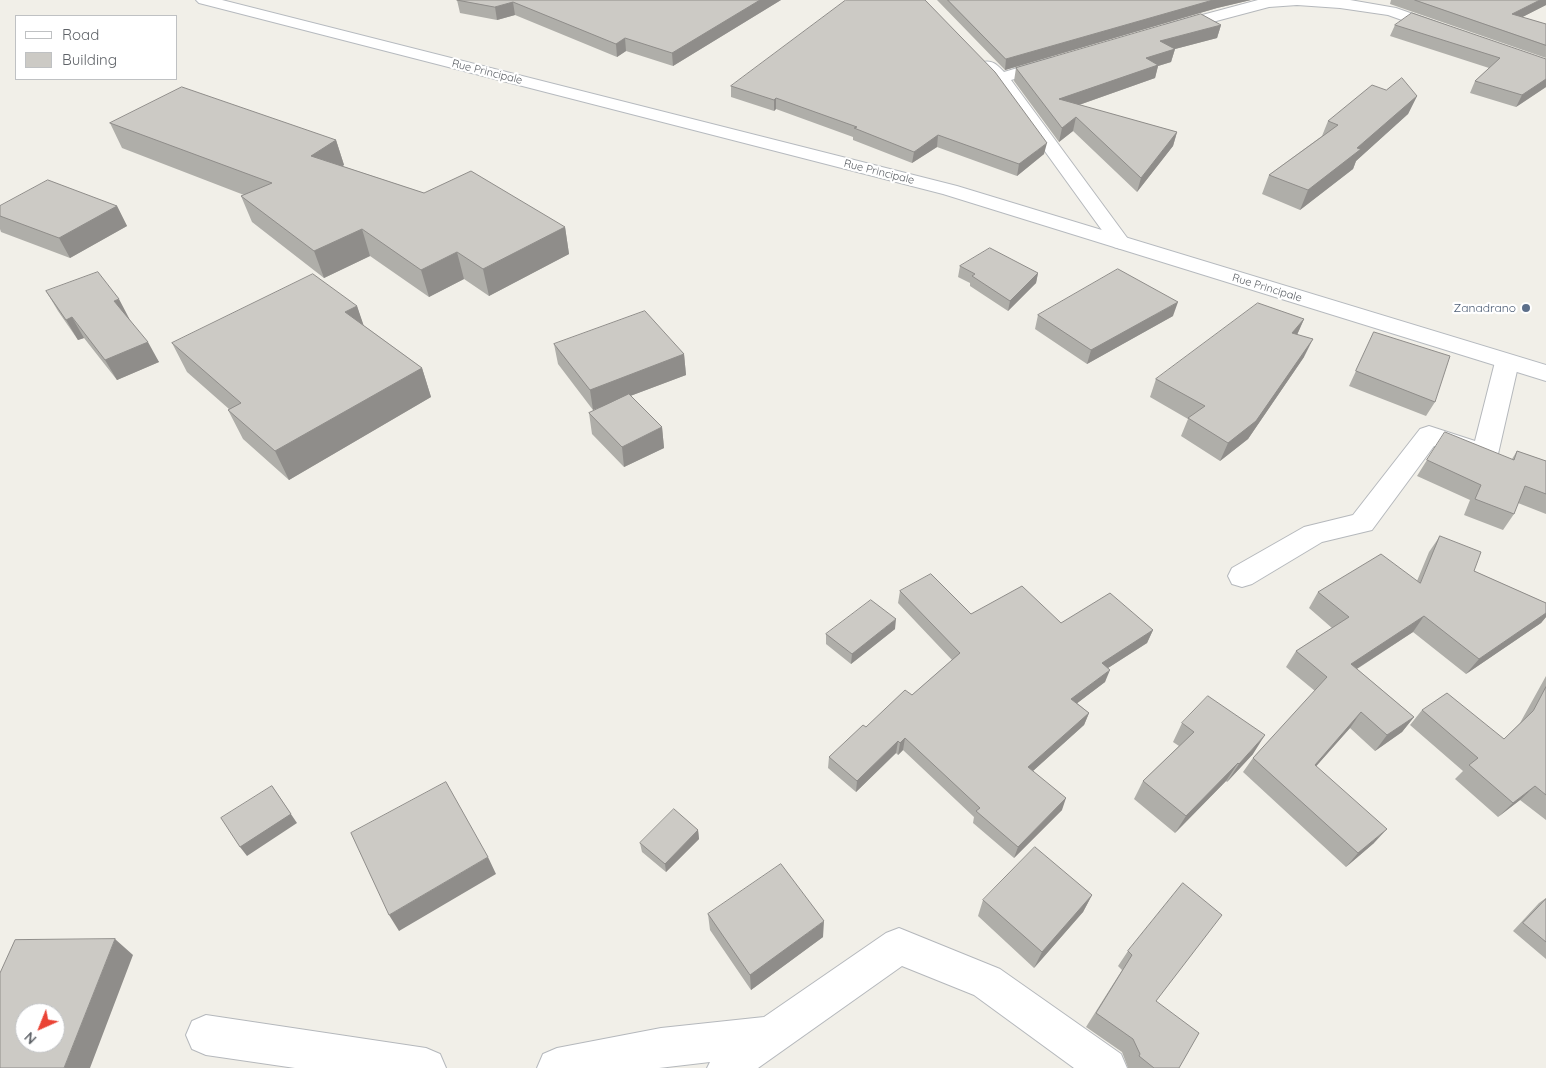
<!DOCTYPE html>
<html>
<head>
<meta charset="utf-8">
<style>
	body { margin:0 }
	#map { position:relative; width:1546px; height:1068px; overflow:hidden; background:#f1efe8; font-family:Quicksand,sans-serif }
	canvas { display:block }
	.legend { position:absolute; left:15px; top:15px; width:162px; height:65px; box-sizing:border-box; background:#fff; border:1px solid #bfc1c3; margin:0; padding:6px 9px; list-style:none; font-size:15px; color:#5f6368 }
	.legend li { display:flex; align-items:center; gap:10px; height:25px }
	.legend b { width:25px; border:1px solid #bfc1c3 }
	.north { position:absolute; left:15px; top:1003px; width:50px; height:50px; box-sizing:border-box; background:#fff; border:1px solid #bfc1c3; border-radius:50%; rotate:224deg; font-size:14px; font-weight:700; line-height:20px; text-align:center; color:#5f6368 }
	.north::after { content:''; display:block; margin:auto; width:18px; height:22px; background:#ea4335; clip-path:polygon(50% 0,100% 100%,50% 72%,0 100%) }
</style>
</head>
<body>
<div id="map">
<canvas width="1546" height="1068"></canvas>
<ul class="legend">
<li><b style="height:6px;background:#fff"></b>Road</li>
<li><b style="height:14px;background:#cccac5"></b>Building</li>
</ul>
<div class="north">N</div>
</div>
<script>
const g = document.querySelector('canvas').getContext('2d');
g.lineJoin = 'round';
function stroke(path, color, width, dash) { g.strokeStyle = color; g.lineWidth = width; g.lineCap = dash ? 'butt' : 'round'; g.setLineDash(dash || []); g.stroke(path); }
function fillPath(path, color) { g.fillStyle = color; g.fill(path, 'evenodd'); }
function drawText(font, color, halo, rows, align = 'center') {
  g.font = font + ' Quicksand,sans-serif'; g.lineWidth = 4.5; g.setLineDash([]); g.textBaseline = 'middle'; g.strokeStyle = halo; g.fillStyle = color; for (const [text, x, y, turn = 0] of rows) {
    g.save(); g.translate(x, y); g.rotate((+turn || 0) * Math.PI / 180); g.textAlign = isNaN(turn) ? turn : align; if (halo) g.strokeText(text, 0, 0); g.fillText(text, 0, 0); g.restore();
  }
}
const minor = new Path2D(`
	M1258,0H1350L1396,8L1447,26L1449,29L1447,32L1441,34L1388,15L1340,8L1297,5L1269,7L1171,33L1165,31L1163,28L1165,25Z
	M1051,58L1057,59L1059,63L1057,67L1011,80L1128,239L1131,243L1128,247L1121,249L1114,247L995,82L981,66L983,62C993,60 997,65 1004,72Z
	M1507,355L1515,357L1519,362L1498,454L1494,460L1485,463L1434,446L1372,530L1322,542L1252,584L1242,587L1232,584L1228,576L1232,568L1304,527L1353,515L1420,429L1429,426L1475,441L1495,362L1499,357Z
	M899,928L1000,969L1121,1054L1127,1068H1074L974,995L902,966L758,1068H707L710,1062L659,1068H537L543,1054L557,1048L661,1028L764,1017L886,933Z
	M206,1015L426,1048L440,1054L446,1068H295L206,1055L192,1049L186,1035L192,1021Z`);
const secondary = new Path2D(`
	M196,0H222L957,186L1546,365V381L943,194L199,3Z`);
const wall = new Path2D(`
	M457,0H781L673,66L626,51L617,57L515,15L497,20L460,13Z
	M937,0H1251L1217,8L1005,70Z
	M1391,0H1546V5L1522,17L1546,24V58L1390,4Z
	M1221,25L1217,38L1175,49L1171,62L1158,66L1155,78L1079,105L1177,132L1173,146L1137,192L1073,131L1059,142L1014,81L1016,68Z
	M1395,25L1546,59V87L1516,107L1470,93L1475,81L1489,68L1390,36Z
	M731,86L1044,154L1017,176L937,147L912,163L853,140V137L776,109L774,111L731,97Z
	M1386,90L1417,96L1408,114L1356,161L1353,169L1300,210L1262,194L1269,175L1322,136L1328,121Z
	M110,123L336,140L344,165L342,166L424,193L565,227L569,254L489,296L464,279L429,297L370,256L324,278L252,222L241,196L244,195L122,148Z
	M0,206H117L127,226L70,258L1,232L0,229Z
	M960,266L1038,273L1036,283L1008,311L970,286V283L958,277Z
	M46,291L130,320L159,362L117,380L84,338L78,340L58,311Z
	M357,306L363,325L422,368L431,397L289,480L243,439L228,410L229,409L187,372L172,343Z
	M1038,315L1173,316L1087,364L1035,329Z
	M1304,319L1297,335L1304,357L1248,439L1220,461L1181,436L1188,419L1150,397L1156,379Z
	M1374,332L1435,402L1426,416L1349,386Z
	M554,344L684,354L686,375L630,396L662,427L664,448L624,467L592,434L589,413L602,407L593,410L558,364Z
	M1517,451L1546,461V514L1518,503L1514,514L1503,530L1464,515L1470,500L1417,476L1427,460L1512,459Z
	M1440,536L1474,571L1546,603V617L1541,623L1466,674L1413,632L1357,669L1414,717L1402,732L1375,751L1350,728L1316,766L1374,843L1346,867L1243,772L1253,758L1315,691L1286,667L1296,651L1332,628L1309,608L1318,592L1417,581L1429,552Z
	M900,591L971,614L1061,623L1153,630L1147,643L1108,668L1105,682L1077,703L1089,713L1084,725L1033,771L1062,810L1014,858L973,823L974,817L903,750L898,755L896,753L856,792L828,768L829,757L866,727L912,695L952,660L898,603Z
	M895,629L851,664L826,644V634Z
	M1546,676V820L1520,800L1498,817L1455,779L1463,771L1410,725L1422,710L1504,739L1520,723Z
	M1182,723L1253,754L1227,782L1226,781L1175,833L1134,799L1143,781L1179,746L1173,742Z
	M698,830L699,839L666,872L642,852L640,843Z
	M1183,883L1156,1001L1179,1068H1128L1122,1052L1086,1027L1122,970L1118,966L1128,951Z
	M1092,895L1083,912L1034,968L978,916L983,900Z
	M1546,898V959L1513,931L1539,903Z
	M708,914L823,937L751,990L710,930Z`);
const shadedWall = new Path2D(`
	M760,0H781L673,66L672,53Z
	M1213,0H1251L1217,8L1005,70L1006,59Z
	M1540,0H1546V5L1507,25L1512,14Z
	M513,2L515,15L497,20L495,7Z
	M1221,25L1217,38L1175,49L1171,62L1158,66L1155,78L1056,113L1059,99L1146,58L1160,41Z
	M625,38L626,51L617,57L616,44Z
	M1546,79V87L1516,107L1522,95Z
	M1417,96L1408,114L1356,161L1353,169L1300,210L1308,190Z
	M776,98V109L774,111V100Z
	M1076,117L1073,131L1059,142L1062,128Z
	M1177,132L1173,146L1137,192L1141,178Z
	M938,135L937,147L912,163L914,152Z
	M336,140L344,165L320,182L311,156Z
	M1047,143L1044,154L1017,176L1019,164Z
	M117,206L127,226L70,258L59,238Z
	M565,227L569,254L489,296L483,269Z
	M362,229L370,256L324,278L314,251Z
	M457,252L464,279L429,297L421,270Z
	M1038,273L1036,283L1008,311L1010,301Z
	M119,299L130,320L126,321L114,301Z
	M1178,302L1173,316L1087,364L1091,350Z
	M357,306L367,335L345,312Z
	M72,317L84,338L78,340L66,320Z
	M1304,319L1296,337L1292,333Z
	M1313,339L1304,357L1248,439L1220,461L1228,443Z
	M148,342L159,362L117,380L105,360Z
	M684,354L686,375L593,410L590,390Z
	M422,368L431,397L289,480L275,451Z
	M662,427L664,448L624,467L622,447Z
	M1546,613V617L1541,623L1466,674L1479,659Z
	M1424,616L1413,632L1341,679L1351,664Z
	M896,619L895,629L851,664L852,654Z
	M1153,630L1147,643L1097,675L1102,663Z
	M1110,670L1105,682L1067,711L1071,699Z
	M1361,712L1350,728L1304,780L1315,765Z
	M1089,713L1084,725L1024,779L1028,767Z
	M1414,717L1402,732L1375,751L1387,735Z
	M1265,735L1253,754L1227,782L1239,764Z
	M905,738L903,750L898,755L900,743Z
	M898,741L896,753L856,792L857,781Z
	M1238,763L1226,781L1175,833L1186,816Z
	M272,786L297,823L247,856L240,847Z
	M1535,786L1520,800L1498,817L1513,803Z
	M1066,798L1062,810L1014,858L1018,847Z
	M1387,829L1374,843L1346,867L1358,853Z
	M698,830L699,839L666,872L665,864Z
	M488,857L496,874L399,931L389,915Z
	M1092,895L1083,912L1034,968L1042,952Z
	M824,921L823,937L751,990L750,975Z
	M115,939L133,955L90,1068H64Z`);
const building = new Path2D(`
	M457,0H760L672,53L625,38L616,44L513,2L495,7Z
	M846,0H925L995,72L1047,143L1019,164L938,135L914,152L854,128L857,127L776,98L774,100L731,86Z
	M948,0H1213L1006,59Z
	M1415,0H1540L1512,14L1546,24V45Z
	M1412,13L1546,59V79L1522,95L1475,81L1500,58L1395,25Z
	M1201,14L1221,25L1160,41L1175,49L1146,58L1158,65L1059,99L1177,132L1141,178L1076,117L1062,128L1016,68Z
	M1402,78L1417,96L1357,148L1361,149L1308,190L1269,175L1338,125L1328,121L1372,85L1386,90Z
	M182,87L336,140L311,156L424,193L471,171L565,227L483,269L457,252L421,270L362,229L314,251L241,196L272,183L110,123Z
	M48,180L117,206L59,238L0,216V206Z
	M990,248L1038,273L1010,301L972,276L975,274L960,266Z
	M1118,269L1178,302L1091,350L1038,315Z
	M98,272L119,299L114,301L148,342L105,360L72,317L66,320L46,291Z
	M313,274L357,306L345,312L422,368L275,451L228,410L241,403L172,343Z
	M1258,303L1304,319L1292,333L1313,339L1256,421L1228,443L1188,418L1205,406L1156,379Z
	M645,311L684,354L590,390L554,344Z
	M1374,332L1450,356L1435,402L1356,371Z
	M629,394L662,427L622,447L589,413Z
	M1445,432L1514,460L1517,451L1546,461V494L1525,486L1514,514L1475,499L1481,485L1427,460Z
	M1440,536L1481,552L1474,571L1546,603V613L1479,659L1424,616L1351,664L1414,717L1387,735L1361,712L1315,765L1387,829L1358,853L1253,758L1327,677L1296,651L1349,617L1318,592L1381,554L1420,583Z
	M931,574L971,614L1022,586L1061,623L1110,593L1153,630L1102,663L1110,670L1071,699L1089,713L1028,767L1066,798L1018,847L976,811L980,808L905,738L900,743L898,741L857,781L829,757L863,725L866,727L905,690L912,695L960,653L900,591Z
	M871,600L896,619L852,654L826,634Z
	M1546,687V795L1535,786L1513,803L1469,765L1478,758L1422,710L1447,693L1504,739L1533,711Z
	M1208,696L1265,735L1239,764L1238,763L1186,816L1143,781L1194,732L1182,723Z
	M446,782L488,857L389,915L351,833Z
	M272,786L291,814L240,847L221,818Z
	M674,809L698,830L665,864L640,843Z
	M1035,847L1092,895L1042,952L983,900Z
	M781,864L824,921L750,975L708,914Z
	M1183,883L1222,915L1156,1001L1199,1033L1179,1068H1154L1139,1056L1140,1054L1133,1039L1096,1013L1132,955L1128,951Z
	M1546,899V942L1523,923Z
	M115,939L64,1068H0V973L15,940ZM25,1013H55V1043H25Z`);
const markers = [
	[1526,308,5,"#5c6f8a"]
];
const farStreetnames = [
	["Rue Principale",487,72,14],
	["Rue Principale",879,172,14],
	["Rue Principale",1267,288,17]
];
const serviceNames = [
	["Zanadrano",1516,308]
];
stroke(minor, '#b5b8bc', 2);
stroke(secondary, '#b6babf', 2);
fillPath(minor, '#fff');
fillPath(secondary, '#fff');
fillPath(wall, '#afaea9');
fillPath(shadedWall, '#8f8d8a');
fillPath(building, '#cccac5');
stroke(building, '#8f8d8a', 1);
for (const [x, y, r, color] of markers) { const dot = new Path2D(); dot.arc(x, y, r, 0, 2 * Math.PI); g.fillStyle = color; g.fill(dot); stroke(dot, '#fff', 2); }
drawText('11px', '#5f6368', '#fff', farStreetnames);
drawText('12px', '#4e5e75', '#fff', serviceNames, 'right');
</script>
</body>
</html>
